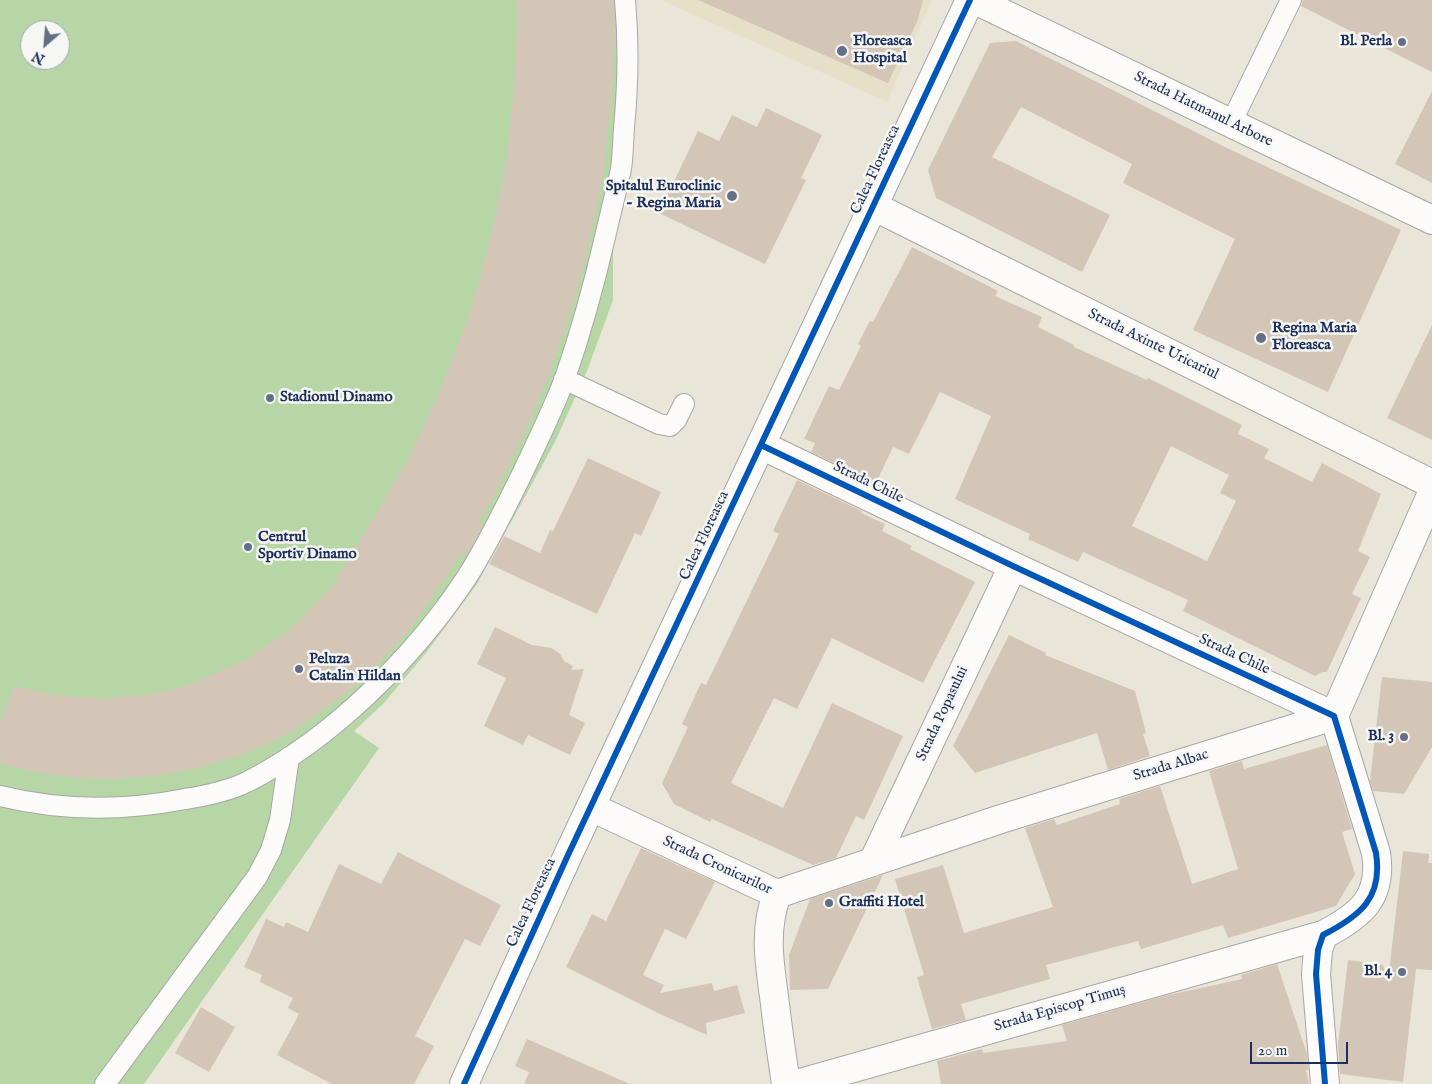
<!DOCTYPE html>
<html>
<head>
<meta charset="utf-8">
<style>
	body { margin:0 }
	#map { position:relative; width:1432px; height:1084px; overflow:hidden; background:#eae5d9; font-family:"IM FELL English",serif }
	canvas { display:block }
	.north { position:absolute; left:20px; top:20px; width:50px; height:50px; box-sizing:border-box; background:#f6f6f2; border:1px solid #9ea6b7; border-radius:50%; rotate:207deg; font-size:14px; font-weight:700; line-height:20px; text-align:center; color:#1b2f5e }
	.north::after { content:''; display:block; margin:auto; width:18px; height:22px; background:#636f89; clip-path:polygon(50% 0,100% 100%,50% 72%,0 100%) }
	.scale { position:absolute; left:1250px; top:1042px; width:98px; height:22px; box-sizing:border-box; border:2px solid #1b2f5e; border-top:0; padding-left:6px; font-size:15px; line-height:18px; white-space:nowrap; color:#1b2f5e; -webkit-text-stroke:4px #f6f6f2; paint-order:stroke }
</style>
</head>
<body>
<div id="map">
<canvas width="1432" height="1084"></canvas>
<div class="north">N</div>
<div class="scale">20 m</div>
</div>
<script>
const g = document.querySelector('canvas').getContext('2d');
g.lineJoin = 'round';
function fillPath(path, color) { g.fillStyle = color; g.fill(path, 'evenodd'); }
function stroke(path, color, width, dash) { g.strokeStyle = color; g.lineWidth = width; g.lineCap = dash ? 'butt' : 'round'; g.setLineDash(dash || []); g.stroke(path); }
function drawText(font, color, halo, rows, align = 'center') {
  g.font = font + ' "IM FELL English",serif'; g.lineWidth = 5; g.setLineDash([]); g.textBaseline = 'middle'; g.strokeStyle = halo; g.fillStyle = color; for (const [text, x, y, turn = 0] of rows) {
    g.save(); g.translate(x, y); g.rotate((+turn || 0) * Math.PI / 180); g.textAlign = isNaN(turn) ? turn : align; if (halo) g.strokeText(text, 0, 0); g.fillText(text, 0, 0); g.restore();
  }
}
const built = new Path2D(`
	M661,0H932L887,102Z`);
const green = new Path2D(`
	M0,0H634L613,217V300L587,371L555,442L477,584L426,653L384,703L354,731L379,748L144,1084H0ZM30,30H60V60H30Z`);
const building = new Path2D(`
	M516,0H613L615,28L612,91L604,167L588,248L575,297L551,369L527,427L492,500L478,523L483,526L467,554L463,552L408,631L363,680L299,727L267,744L235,757L193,769L155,776L112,779L78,778L32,772L0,763V722L15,686L39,692L74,697L103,698L138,696L168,691L196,682L249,658L292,628L333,586L405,465L438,396L464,330L479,283L494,223L507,157L514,88L517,19Z
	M698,0H923L917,22L888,83Z
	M1303,0H1432V72L1301,6Z
	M1016,41L1225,147L1401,230L1328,392L1193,330L1235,239L1123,183L1132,164L1021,107L992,157L1110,215L1082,272L936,198L928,170L990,43Z
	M1432,91V183L1395,164Z
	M766,108L822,135L801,178L806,180L765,264L659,213L698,131L719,141L732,115L757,127Z
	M912,247L998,291L995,296L1042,317L1038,327L1074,345V347L1147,380L1148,378L1242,425L1238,434L1269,449L1264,458L1312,482L1322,463L1381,494L1358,551L1370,557L1352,594L1361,598L1327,672H1322L1315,676L1183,611L1188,600L1083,552L1078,562L1028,539L1030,534L955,499L991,416L940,392L909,454L893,447L876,483L811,452L815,443L804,439L829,386L839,390L861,346L858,344L870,321L873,322ZM1171,446L1229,475L1220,493L1236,501L1207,561L1132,526Z
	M1432,325V440L1387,418Z
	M588,458L661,492L641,536L635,533L597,614L489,564L504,536L540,553L550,530L553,531Z
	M797,480L862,511L861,513L885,524L882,531L912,546L910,549L975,582L923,683L832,638L797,709L774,698L731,783L783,808L832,703L903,736L864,820L856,816L836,858L813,865L712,819L710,822L674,804L662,783L688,727L682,724L701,683L706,685L779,534L773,531Z
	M495,627L532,645L552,648L560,654L564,661L573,666L571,670L584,669L569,715L585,723L570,755L528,735L523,745L484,726L506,678L477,664Z
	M1009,635L1046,653L1045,655L1135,691L1146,733L1143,734L1150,756L1108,770L1097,733L975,773L953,746Z
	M1382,677L1432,682V747L1404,794L1373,791L1370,781Z
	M1327,745L1352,829L1342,832L1355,874L1336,906L1228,938L1223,925L1141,949L1138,941L1046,965L1050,979L961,1004L966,1020L932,1029L917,977L924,975L895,879L943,865L964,933L1053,907L1025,828L1054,819L1057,825L1120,804L1119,799L1160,786L1192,884L1238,869L1209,771L1242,761L1244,769Z
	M641,848L715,882L686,939L665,929L643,975L664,985L660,993L712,983L714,991L737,985L745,1013L706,1023L707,1035L660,1014L566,967L592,914L606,921Z
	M1403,851L1429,854L1428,863H1432V970L1416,969L1403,1082L1340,1074L1338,1045L1348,960L1383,965L1388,981Z
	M398,852L501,905L480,946L465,939L415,1036L434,1046L414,1084H332L277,1055L299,1014L288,1008L293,998L260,982L262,975L244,967L266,919L284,927L286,922L308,932L339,864L381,884Z
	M883,875L828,989L790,990L789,955L810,899Z
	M1277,964L1307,1054L1308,1070H1306L1309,1084H941L937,1061L982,1049L983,1053L1067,1041L1062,1025L1164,996L1242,979L1241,975Z
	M201,1007L235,1027L209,1072L175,1053Z
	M527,1039L630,1084H524L529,1072L515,1066Z`);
const service = new Path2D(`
	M1231,123L1291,0
	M564,379L659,424L670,426L676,420L684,404
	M0,796C61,811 124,811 185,799C205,796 228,791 247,782C332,739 415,656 467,577C488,544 505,508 522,474C537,442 553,410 565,378C581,332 594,285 605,237C610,215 616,192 621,169C623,156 623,142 624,128C628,86 629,43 625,0
	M105,1084L257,877L271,850L280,820L289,757`);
const minor = new Path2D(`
	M975,0L1432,220
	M873,206L1432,484
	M761,445L1013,566L1334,716L1376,853C1383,898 1360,916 1323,935L1318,950L1316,974L1325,1084
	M591,807L777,894
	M873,862L1013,566
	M777,894L1001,819L1334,716L1432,493
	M777,894C763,931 770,966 775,1004C778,1031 782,1057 786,1084
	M797,1084L1323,935`);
const tertiary = new Path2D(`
	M464,1084L568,855L970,0`);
const cycleway = new Path2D(`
	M761,445L1013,566L1334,716L1376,853C1383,898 1360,916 1323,935L1318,950L1316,974L1325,1084
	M464,1084L568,855L970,0`);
const markers = [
	[1402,42,5,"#636f89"],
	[842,51,6,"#636f89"],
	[732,196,6,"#636f89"],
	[1261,338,6,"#636f89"],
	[270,398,5,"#636f89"],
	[248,547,5,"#636f89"],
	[299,669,5,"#636f89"],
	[1404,737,5,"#636f89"],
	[829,903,5,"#636f89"],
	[1402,972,5,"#636f89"]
];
const poiNames = [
	["Floreasca",853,42],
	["Hospital",853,59],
	["Bl. Perla",1392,42,"right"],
	["Spitalul Euroclinic",721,187,"right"],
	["- Regina Maria",721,204,"right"],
	["Regina Maria",1272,329],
	["Floreasca",1272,346],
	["Stadionul Dinamo",280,398],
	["Centrul",258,538],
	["Sportiv Dinamo",258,555],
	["Peluza",309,660],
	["Catalin Hildan",309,677],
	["Bl. 3",1394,737,"right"],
	["Graffiti Hotel",839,903],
	["Bl. 4",1392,972,"right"]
];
const streetNames = [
	["Strada Hatmanul Arbore",1203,110,26],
	["Calea Floreasca",876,170,-65],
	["Strada Axinte Uricariul",1153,345,26],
	["Strada Chile",868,483,26],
	["Calea Floreasca",705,536,-65],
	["Strada Chile",1234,655,25],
	["Strada Popasului",943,714,-65],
	["Strada Albac",1171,766,-17],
	["Strada Cronicarilor",717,866,25],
	["Calea Floreasca",532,903,-65],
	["Strada Episcop Timuș",1060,1009,-16]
];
fillPath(built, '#e6e0c8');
fillPath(green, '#b7d6a6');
fillPath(building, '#d3c6b6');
stroke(service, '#a7a7a6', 22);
stroke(minor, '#a7a7a6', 30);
stroke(tertiary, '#a7a7a6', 30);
stroke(service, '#fcfbf9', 20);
stroke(minor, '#fcfbf9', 28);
stroke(tertiary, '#fcfbf9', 28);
stroke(cycleway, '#0057b8', 6);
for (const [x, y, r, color] of markers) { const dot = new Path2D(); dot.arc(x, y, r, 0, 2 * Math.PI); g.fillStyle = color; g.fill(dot); stroke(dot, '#f6f6f2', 2); }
drawText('bold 15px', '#1b2f5e', '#f6f6f2', poiNames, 'left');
drawText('15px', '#1b2f5e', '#f6f6f2', streetNames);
</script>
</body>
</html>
